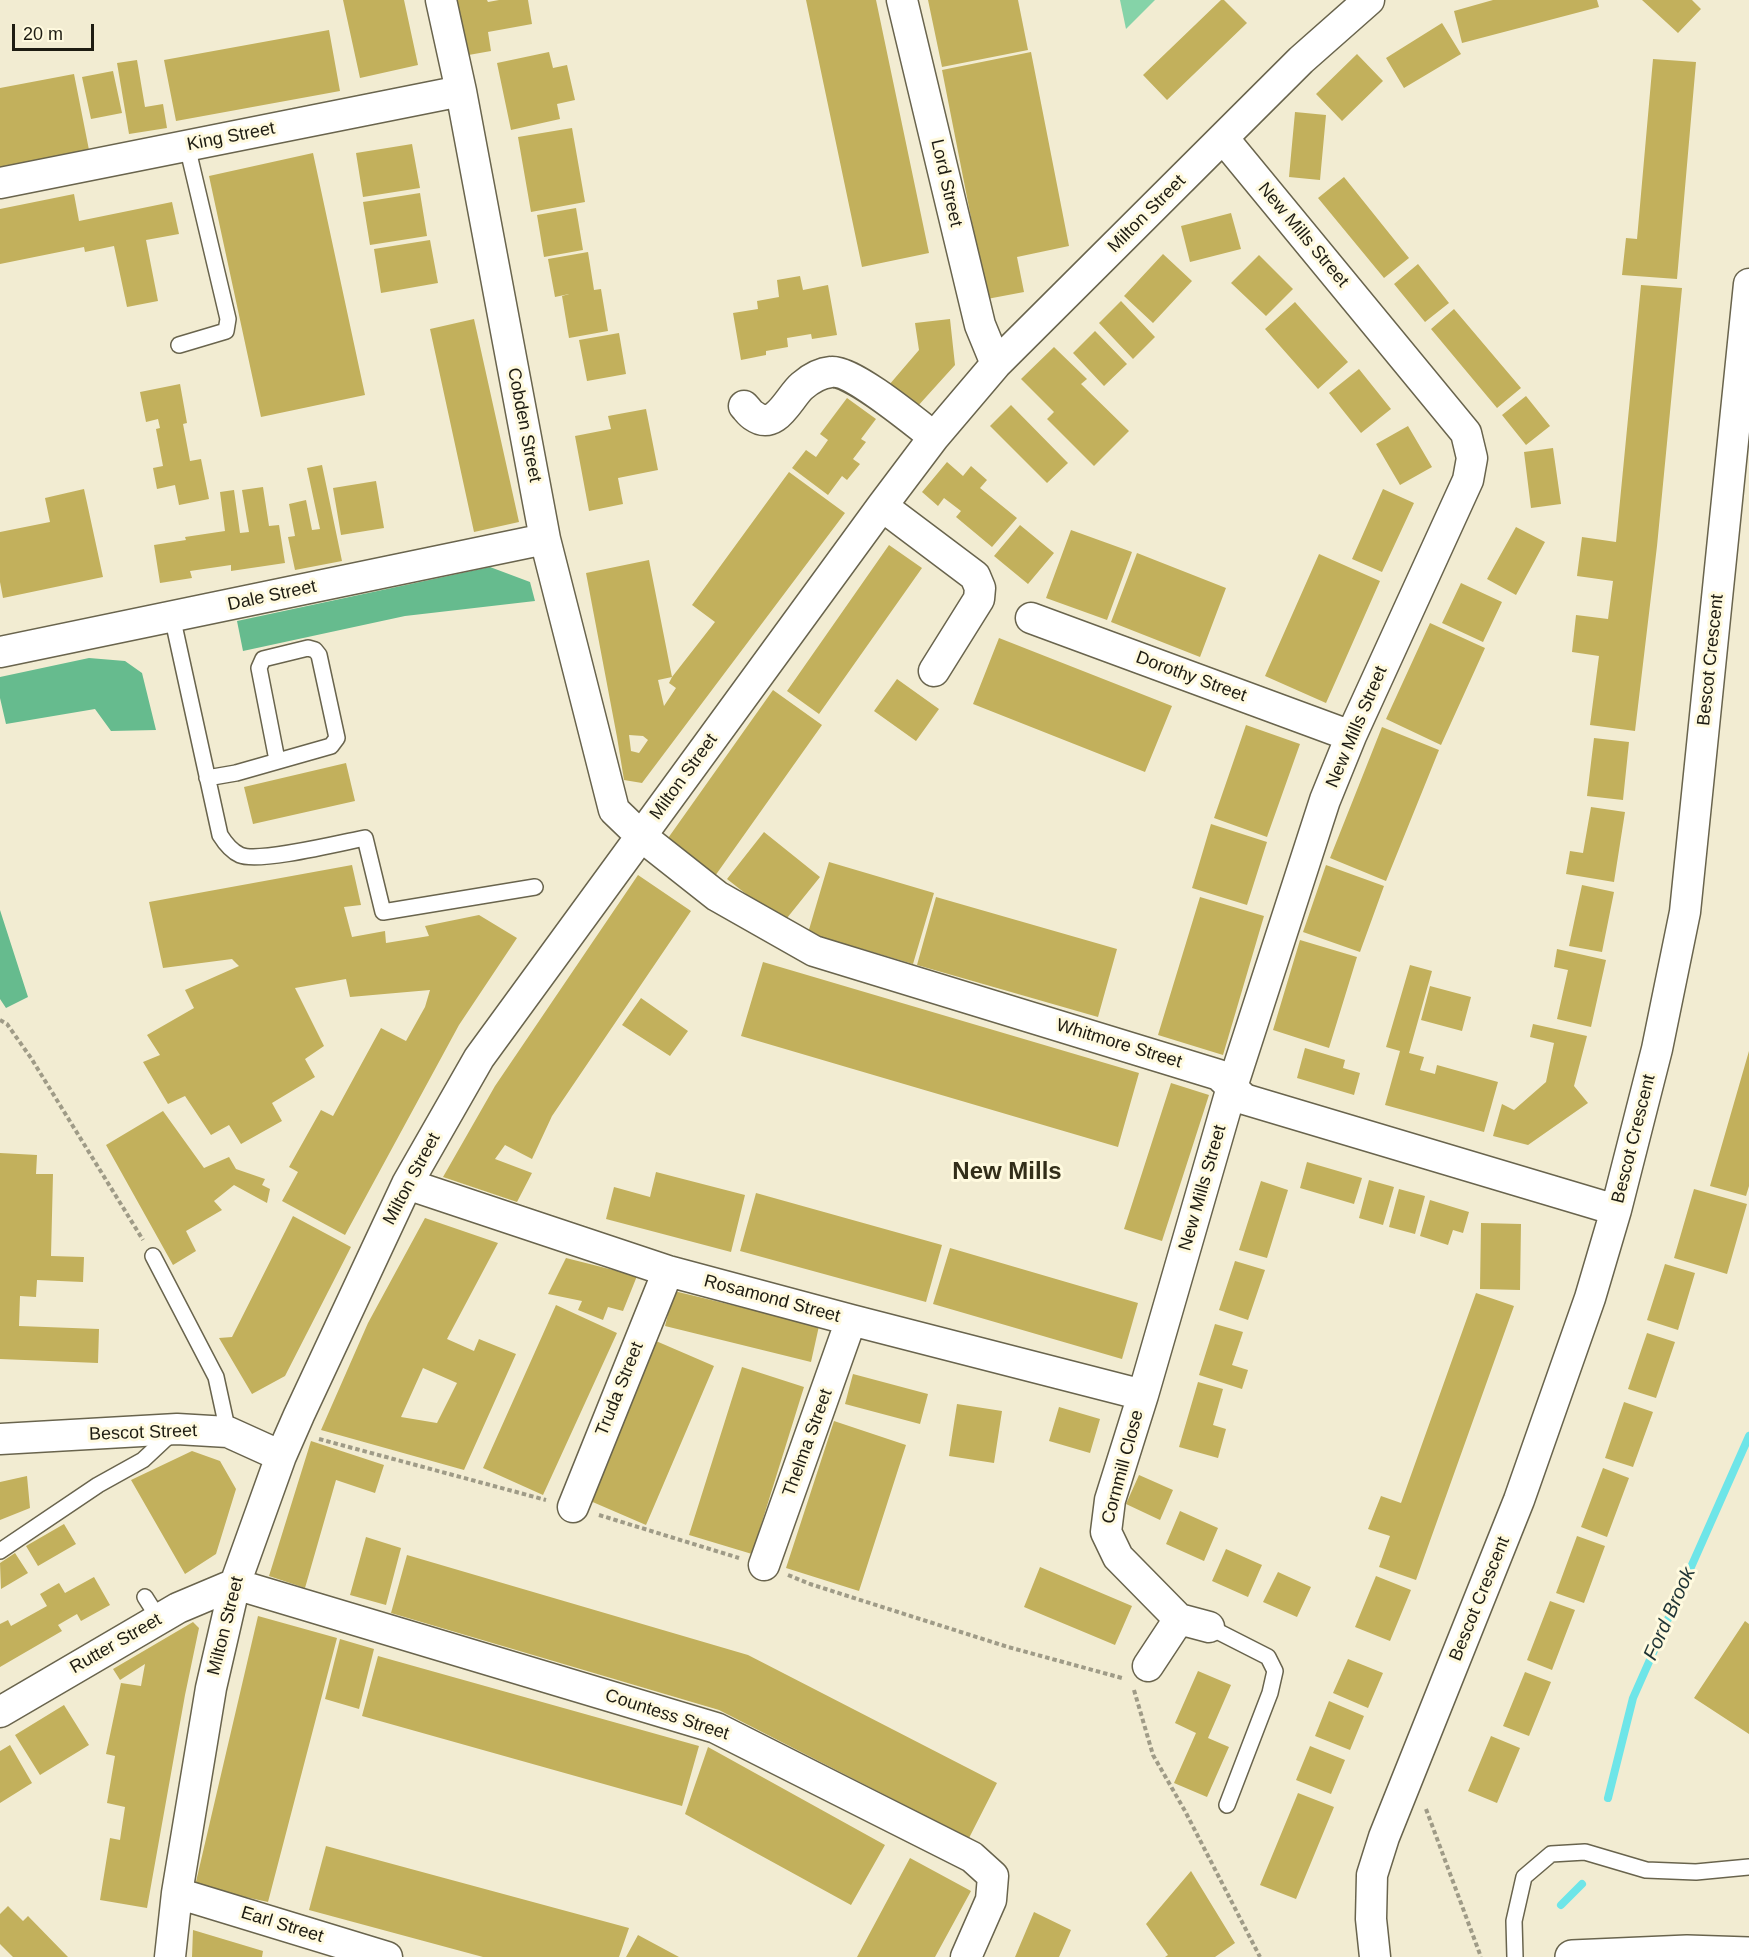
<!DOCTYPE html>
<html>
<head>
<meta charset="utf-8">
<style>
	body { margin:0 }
	#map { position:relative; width:1749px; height:1957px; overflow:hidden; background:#f2ecd2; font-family:Arial,sans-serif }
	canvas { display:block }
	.scale { position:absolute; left:12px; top:24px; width:82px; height:27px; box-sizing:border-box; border:3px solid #1e1c12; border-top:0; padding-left:8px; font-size:18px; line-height:21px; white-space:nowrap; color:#1e1c12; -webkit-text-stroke:4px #fffadf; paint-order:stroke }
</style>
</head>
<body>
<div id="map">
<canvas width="1749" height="1957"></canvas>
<div class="scale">20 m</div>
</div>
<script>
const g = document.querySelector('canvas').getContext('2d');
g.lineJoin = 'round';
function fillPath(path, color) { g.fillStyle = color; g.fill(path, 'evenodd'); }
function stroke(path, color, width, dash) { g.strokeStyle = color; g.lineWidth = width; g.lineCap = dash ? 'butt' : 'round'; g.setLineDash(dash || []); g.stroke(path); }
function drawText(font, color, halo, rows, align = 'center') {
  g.font = font + ' Arial,sans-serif'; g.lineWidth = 6; g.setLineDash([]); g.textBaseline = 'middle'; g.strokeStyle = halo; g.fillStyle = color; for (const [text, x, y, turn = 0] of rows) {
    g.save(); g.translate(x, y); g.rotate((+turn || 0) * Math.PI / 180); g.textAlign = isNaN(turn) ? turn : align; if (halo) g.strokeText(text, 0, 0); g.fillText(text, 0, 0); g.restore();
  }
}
const green = new Path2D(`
	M1120,0H1155L1126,29Z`);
const forest = new Path2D(`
	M490,567L530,582L535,601L405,616L243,651L237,621Z
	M89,658L125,661L142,673L156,730L111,731L95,709L6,724L0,698V677Z
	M0,910L28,997L6,1008L0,999Z`);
const stream = new Path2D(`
	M1608,1798L1633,1698L1749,1436
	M1561,1905L1582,1884`);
const building = new Path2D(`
	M343,0H404L418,65L360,78Z
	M452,0H487L488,2L499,0H528L532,24L488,32L491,51L463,56Z
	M806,0H876L929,253L862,267Z
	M928,0H1018L1028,50L942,67Z
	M1221,0H1224L1247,23L1167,100L1143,75Z
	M1493,0H1597L1599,7L1462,43L1454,11Z
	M1642,0H1692L1701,9L1678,33Z
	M1442,23L1461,54L1404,88L1386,58Z
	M329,30L340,91L176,121L164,60Z
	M549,52L553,68L567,65L575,100L557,104L560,119L511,130L497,63Z
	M1031,52L1069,246L1017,257L1024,292L987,299L942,70Z
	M1357,54L1383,81L1342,121L1316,94Z
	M1653,59L1696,62L1677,279L1622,275L1626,238L1637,239Z
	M137,60L145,107L163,104L167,128L129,134L117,63Z
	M113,71L122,113L91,119L82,77Z
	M74,74L89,150L0,167V88Z
	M1295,112L1326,115L1320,180L1289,177Z
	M572,128L585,202L531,212L518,137Z
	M412,144L420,188L363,197L356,153Z
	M313,153L365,395L261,417L209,176Z
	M1344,177L1409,258L1384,278L1318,198Z
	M420,193L427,236L370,245L363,202Z
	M74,194L79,221L172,202L179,234L146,240L158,301L127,307L114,246L85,252L84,247L0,264V209Z
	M576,208L583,250L544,257L537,215Z
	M1231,213L1241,249L1190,262L1181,226Z
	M430,240L438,283L381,293L374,249Z
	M588,252L594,290L601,289L608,331L569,338L562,296L569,294L555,297L548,259Z
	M1163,254L1192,281L1153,323L1124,296Z
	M1259,255L1293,289L1266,316L1231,283Z
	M1418,264L1449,303L1425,322L1394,284Z
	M800,276L803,290L828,285L837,335L812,339L811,334L787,338L788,347L766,351V355L741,360L733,313L758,309L757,301L779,297L777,280Z
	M1641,285L1682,288L1657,546L1635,731L1590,725L1599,656L1572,652L1576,615L1608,619L1613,581L1577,576L1582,537L1616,542Z
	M1121,301L1155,337L1133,359L1099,323Z
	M1295,302L1348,362L1318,389L1265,329Z
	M1454,309L1521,388L1497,408L1431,329Z
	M474,319L519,522L474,532L430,329Z
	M950,319L955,365L917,407L889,385L919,350L915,323Z
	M1095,331L1127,364L1104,386L1073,353Z
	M619,333L626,374L587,381L579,340Z
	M1054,347L1087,379L1081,384L1129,431L1094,466L1047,419L1054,412L1021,379Z
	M1359,369L1391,409L1361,433L1329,393Z
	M180,384L187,423L183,424L190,461L201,459L209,499L179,505L175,485L157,489L153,468L163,466L156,429L160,428L158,419L146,422L140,392Z
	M1526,396L1550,426L1526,445L1502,415Z
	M847,398L876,419L861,439L866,442L853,459L860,464L847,480L842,476L828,495L792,468L806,450L816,457L828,440L820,434Z
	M1011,405L1068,463L1047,483L990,426Z
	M646,409L658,470L618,478L623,504L589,511L575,436L611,429L608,416Z
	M1408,426L1432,467L1400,485L1376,444Z
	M1553,448L1561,504L1531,508L1524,452Z
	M947,462L963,476L971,466L987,480L980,488L1017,518L992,547L956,517L961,511L944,498L938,506L922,492Z
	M322,465L342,561L295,570L288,537L295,536L289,504L306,500L312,530L320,529L307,468Z
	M789,472L845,513L642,783L624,780L617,737L586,573L649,560L672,677L658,680L664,706L676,688L669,683L672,677L715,622L692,605ZM629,735L643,736L648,740L639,753L631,751Z
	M376,481L384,528L341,535L333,488Z
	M263,487L269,526L279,525L285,563L231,571V565L190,571L192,578L160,583L154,545L186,540L185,537L225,531L220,492L234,490L240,533L249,532L242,490Z
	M84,489L103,577L3,598L0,582V532L50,522L45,498Z
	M1383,489L1414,503L1382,572L1352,559Z
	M1020,525L1054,553L1028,584L994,556Z
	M1516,527L1545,542L1516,595L1487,579Z
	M1071,530L1132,552L1107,620L1046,598Z
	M889,545L922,568L819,714L787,691Z
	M1137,553L1226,588L1200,657L1111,622Z
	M1319,554L1380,581L1326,703L1265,676Z
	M1461,583L1502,602L1483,642L1442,623Z
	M1430,623L1485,648L1441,745L1386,719Z
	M999,638L1172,706L1145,772L973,704Z
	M897,679L939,709L916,741L874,711Z
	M773,690L822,725L715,876L666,841Z
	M1246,725L1300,744L1267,837L1214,818Z
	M1382,727L1439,750L1386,881L1330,858Z
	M1594,738L1629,742L1623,800L1587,796Z
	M346,763L355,801L253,824L244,787Z
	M1591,807L1625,812L1614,882L1566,874L1570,851L1583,853Z
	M1211,824L1267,842L1247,905L1192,888Z
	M764,832L820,877L783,923L727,879Z
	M829,862L934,893L913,964L808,933Z
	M352,865L361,905L344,907L352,937L385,931L386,943L429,936L425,926L479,915L517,938L459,1025L345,1235L282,1201L298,1172L289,1167L321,1110L333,1116L381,1028L406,1041L425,1007L430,990L350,997L346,979L295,988L324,1046L305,1059L315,1077L272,1103L282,1121L241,1144L229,1125L211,1135L185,1096L168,1104L143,1062L160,1055L147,1035L194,1008L185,990L239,966L232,959L163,968L149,902Z
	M1326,865L1384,886L1360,952L1303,932Z
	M638,875L691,911L552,1116L532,1159L505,1145L495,1159L532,1173L517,1202L443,1177L495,1086Z
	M1582,885L1614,892L1602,952L1569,946Z
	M936,897L1117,949L1098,1017L917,965Z
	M1200,897L1264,916L1223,1055L1158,1035Z
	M1300,940L1357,957L1329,1048L1273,1030Z
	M1557,949L1606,960L1591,1027L1557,1019L1568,970L1554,967Z
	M763,962L1139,1073L1118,1147L741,1036Z
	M1410,965L1432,971L1409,1053L1424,1057L1420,1070L1435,1074L1437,1065L1498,1082L1484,1132L1385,1105L1400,1051L1386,1047Z
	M1430,986L1471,997L1462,1031L1421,1020Z
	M641,998L688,1031L670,1056L622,1025Z
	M1533,1024L1587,1036L1574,1086L1588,1103L1528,1145L1493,1136L1502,1104L1514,1110L1546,1082L1554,1043L1530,1037Z
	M1305,1048L1345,1060L1343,1068L1360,1073L1354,1095L1297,1078Z
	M1749,1051V1186L1746,1196L1710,1186Z
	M1171,1083L1209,1095L1162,1241L1124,1229Z
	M163,1111L204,1168L229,1157L236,1169L265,1179L262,1185L270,1189L267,1203L234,1185L214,1201L222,1210L186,1231L196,1251L173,1265L106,1145Z
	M0,1153L37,1155L36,1174H53L51,1256L84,1257L83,1282L37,1280L36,1297L20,1296L19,1326L99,1329L98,1363L0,1359Z
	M1307,1162L1362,1178L1354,1204L1300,1188Z
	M656,1172L745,1195L731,1252L606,1219L614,1187L650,1197Z
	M1369,1180L1394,1187L1383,1225L1359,1218Z
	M1261,1181L1288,1190L1267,1258L1239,1250Z
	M1399,1189L1425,1196L1415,1234L1389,1227Z
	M1694,1189L1747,1204L1727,1274L1674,1258Z
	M756,1193L942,1245L926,1302L740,1251Z
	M1430,1200L1469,1212L1463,1233L1453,1230L1448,1245L1420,1236Z
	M293,1216L351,1247L285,1376L252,1394L219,1338L232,1337Z
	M425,1218L498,1243L447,1339L474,1351L479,1339L516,1354L464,1470L321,1430L368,1323ZM423,1368L457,1383L437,1423L401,1417Z
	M1481,1223L1521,1224L1520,1290L1480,1289Z
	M950,1248L1138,1303L1122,1359L933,1304Z
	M566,1258L637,1276L623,1311L608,1307L603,1320L578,1310L582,1301L548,1294Z
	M1235,1261L1265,1270L1248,1320L1219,1310Z
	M1665,1264L1695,1273L1678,1330L1647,1320Z
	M674,1291L819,1326L811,1362L665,1326Z
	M1476,1293L1514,1306L1416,1580L1379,1567L1390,1536L1368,1529L1381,1496L1401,1503Z
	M556,1305L617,1333L543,1495L483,1468Z
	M1215,1324L1243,1332L1232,1365L1248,1370L1242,1389L1199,1375Z
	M1647,1333L1675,1342L1656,1398L1628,1389Z
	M656,1341L714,1366L646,1525L588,1500Z
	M742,1367L804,1387L752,1554L689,1535Z
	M853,1374L928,1394L920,1424L845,1404Z
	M1198,1382L1223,1389L1213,1425L1226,1429L1218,1458L1179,1447Z
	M1624,1402L1653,1412L1633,1467L1605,1458Z
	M957,1404L1002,1411L994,1463L949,1456Z
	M1059,1407L1100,1419L1090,1453L1049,1441Z
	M834,1421L906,1445L859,1591L786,1568Z
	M311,1441L384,1465L375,1493L336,1480L305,1588L269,1576Z
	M192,1451L220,1461L236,1489L216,1554L185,1574L131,1480Z
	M1603,1468L1629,1478L1607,1537L1581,1527Z
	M1139,1475L1173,1490L1160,1520L1126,1504Z
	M27,1476L30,1508L0,1520V1482Z
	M1180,1511L1218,1528L1204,1561L1166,1544Z
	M64,1524L76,1544L38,1566L26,1546Z
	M1577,1536L1605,1546L1584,1603L1556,1593Z
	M366,1537L401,1548L386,1605L350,1595Z
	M1226,1549L1262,1565L1248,1597L1212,1581Z
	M15,1553L28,1573L1,1589L0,1563Z
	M407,1555L748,1655L997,1783L969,1838L719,1710L391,1613Z
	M1040,1567L1132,1606L1115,1645L1024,1607Z
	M1278,1572L1311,1587L1297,1617L1263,1602Z
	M1376,1576L1411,1590L1390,1641L1355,1627Z
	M94,1577L110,1605L81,1621L77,1614L58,1625L62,1631L0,1667V1624L8,1620L11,1626L47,1606L40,1594L59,1583L65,1593Z
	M1550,1601L1575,1610L1552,1670L1527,1660Z
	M258,1616L337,1638L268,1902L195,1886Z
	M1745,1621L1749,1624V1734L1694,1698Z
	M193,1622L199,1628L185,1695L147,1908L100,1900L110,1838L120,1840L125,1807L107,1803L115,1756L106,1754L121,1683L141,1686L145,1664L120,1680L113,1669Z
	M340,1639L374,1649L359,1709L325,1699Z
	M378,1656L699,1746L682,1806L362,1716Z
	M1348,1659L1383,1673L1368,1708L1333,1693Z
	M1198,1671L1231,1685L1208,1738L1229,1747L1207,1797L1174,1783L1196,1733L1175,1723Z
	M1525,1672L1551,1682L1529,1736L1503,1726Z
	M1329,1701L1364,1716L1350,1750L1315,1736Z
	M64,1705L89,1745L40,1775L15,1735Z
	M1491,1736L1520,1748L1497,1803L1468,1791Z
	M10,1745L32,1783L0,1803V1751Z
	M1310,1746L1345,1760L1331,1794L1296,1780Z
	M708,1747L885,1845L851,1905L685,1814Z
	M1298,1793L1334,1807L1296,1899L1260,1885Z
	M326,1846L629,1928L619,1957H483L309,1910Z
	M910,1858L971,1891L935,1957H857Z
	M1191,1871L1235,1943L1215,1957H1165L1168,1955L1146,1924Z
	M8,1906L23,1921L28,1916L68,1957H13L0,1944V1914Z
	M1034,1912L1071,1930L1059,1957H1015Z
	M193,1930L263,1951L262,1957H192Z
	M638,1935L679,1957H626Z`);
const path = new Path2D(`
	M0,1020L7,1024L31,1058L143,1240
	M319,1439L546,1500
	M599,1515L739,1558
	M788,1575L810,1584L1008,1647L1122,1678
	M1134,1690L1153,1755L1185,1811L1260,1957
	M1426,1809L1481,1957`);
const service = new Path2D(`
	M179,345L226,331L228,319L187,146
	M172,616L220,835C225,843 231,851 240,855C259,863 340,843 365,838L383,912L535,887
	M207,778L236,773L331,746L337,738L319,655L315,650L308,648L263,659L259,668L277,760
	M153,1256L216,1377L228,1432
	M0,1551L98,1485L143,1460L174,1431
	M145,1597L159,1619
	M1209,1627L1268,1657L1275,1671L1270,1693L1227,1805
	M1515,1957L1514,1921L1524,1877L1551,1854L1585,1852L1646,1870L1696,1872L1749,1867`);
const minor = new Path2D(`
	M441,0L461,91L545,539L614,810L641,836L717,896L814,951L1219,1075L1244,1099L1616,1210
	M902,0L980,325L996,364
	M0,183L461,91
	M744,406C747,409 750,414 754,416C776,432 789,397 802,386C810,379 820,373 831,372C851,369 916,423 934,437
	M882,506L975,576L980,588L979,599L934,671
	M1031,618L1351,736
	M0,652L545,539
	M407,1184L668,1271L851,1320L1143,1395
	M0,1439L177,1429L228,1432L281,1456
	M573,1507L668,1271
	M764,1565L851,1320
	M1209,1627L1179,1619L1118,1557L1106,1532L1110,1500L1143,1395L1232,1087L1325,800L1351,736L1468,480L1472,458L1466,433L1223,138
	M1148,1666L1179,1619
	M0,1712L178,1608L235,1584L716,1728L972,1857L993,1876L991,1900L966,1957
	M177,1893L387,1957
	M170,1957L177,1893L211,1688L235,1584L281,1456L299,1415L407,1184L479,1058L882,506L934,437L996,364L1301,60L1369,0
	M1375,1957L1371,1919L1372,1875L1384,1837L1519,1500L1590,1298L1616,1210L1657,1049L1685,912L1749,284`);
const tertiary = new Path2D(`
	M1572,1957L1687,1952L1749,1954`);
const streetNames = [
	["King Street",231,137,-11],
	["Lord Street",946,183,77],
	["Milton Street",1147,214,-45],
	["New Mills Street",1303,235,50],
	["Cobden Street",524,425,79],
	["Dale Street",272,596,-12],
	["Bescot Crescent",1711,660,-84],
	["Dorothy Street",1191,677,20],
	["New Mills Street",1357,727,-67],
	["Milton Street",684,777,-54],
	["Whitmore Street",1119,1044,17],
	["Bescot Crescent",1634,1139,-76],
	["Milton Street",412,1179,-62],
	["New Mills Street",1203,1188,-74],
	["Rosamond Street",772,1299,15],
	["Truda Street",620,1389,-68],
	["Bescot Street",143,1433,-2],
	["Thelma Street",808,1443,-70],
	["Cornmill Close",1123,1467,-75],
	["Bescot Crescent",1480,1599,-68],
	["Milton Street",226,1626,-76],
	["Rutter Street",116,1644,-30],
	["Countess Street",667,1715,18],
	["Earl Street",282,1925,17]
];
const waterNames = [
	["Ford Brook",1670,1614,-66]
];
const districtNames = [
	["New Mills",1007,1172]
];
fillPath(green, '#85d3a8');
fillPath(forest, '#66bb8e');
stroke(stream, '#6ee5e8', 8);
fillPath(building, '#c2b05c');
stroke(service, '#69644d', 18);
stroke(minor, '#69644d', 33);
stroke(tertiary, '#69644d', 36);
stroke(path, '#9f9b87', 4, [4.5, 3]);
stroke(service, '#fff', 15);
stroke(minor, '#fff', 30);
stroke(tertiary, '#fff', 33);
drawText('18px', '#1e1c12', '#fffadf', streetNames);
drawText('italic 20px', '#1e3334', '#fffadf', waterNames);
drawText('bold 24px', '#332e19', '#fffadf', districtNames);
</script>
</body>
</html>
